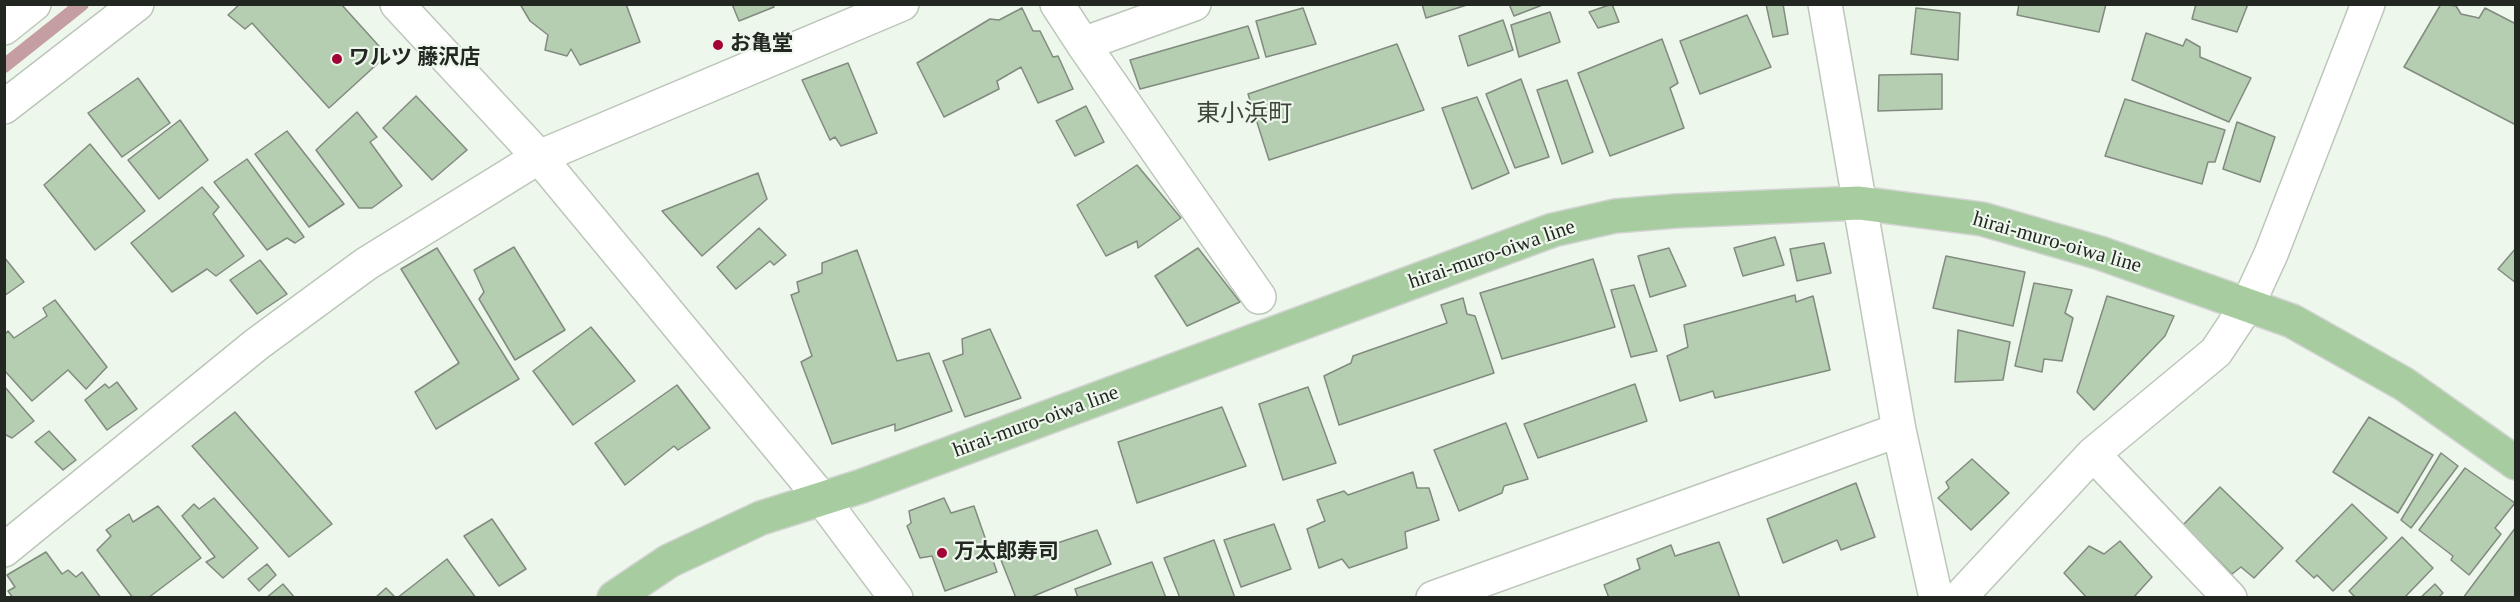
<!DOCTYPE html>
<html>
<head>
<meta charset="utf-8">
<style>
	body { margin:0 }
	#map { position:relative; width:2520px; height:602px; overflow:hidden; background:#edf7eb; font-family:"Times New Roman",serif }
	canvas { display:block }
	.frame { position:absolute; inset:0; border:6px solid #232722; pointer-events:none }
</style>
</head>
<body>
<div id="map">
<canvas width="2520" height="602"></canvas>
<div class="frame"></div>
</div>
<script>
const g = document.querySelector('canvas').getContext('2d');
g.lineJoin = 'round';
function stroke(path, color, width, dash) { g.strokeStyle = color; g.lineWidth = width; g.lineCap = dash ? 'butt' : 'round'; g.setLineDash(dash || []); g.stroke(path); }
function fillPath(path, color) { g.fillStyle = color; g.fill(path, 'evenodd'); }
function drawText(font, color, halo, rows, align = 'center') {
  g.font = font + ' "Times New Roman","Noto Sans JP",serif'; g.lineWidth = 4.5; g.setLineDash([]); g.textBaseline = 'middle'; g.strokeStyle = halo; g.fillStyle = color; for (const [text, x, y, turn = 0] of rows) {
    g.save(); g.translate(x, y); g.rotate((+turn || 0) * Math.PI / 180); g.textAlign = isNaN(turn) ? turn : align; if (halo) g.strokeText(text, 0, 0); g.fillText(text, 0, 0); g.restore();
  }
}
const stream = new Path2D(`
	M4,66L82,4`);
const building = new Path2D(`
	M240,4H341L387,55L329,108L252,23L245,29L228,15Z
	M520,4H626L640,42L580,65L571,49L567,56L545,50L548,35L530,21Z
	M732,4H773L774,7L739,21Z
	M1422,4H1470L1426,18Z
	M1509,4H1545L1514,16Z
	M1612,4L1619,22L1598,28L1589,12Z
	M1766,4H1783L1788,34L1773,37Z
	M2019,4H2106L2099,32L2017,15Z
	M2196,4H2248L2237,32L2192,19Z
	M2441,4L2456,6L2461,14L2479,18L2485,8L2516,24V125L2404,67Z
	M1022,8L1033,31H1040L1053,57L1058,56L1073,89L1038,103L1021,67L997,81L999,89L944,117L917,63L990,19L999,20Z
	M1303,8L1316,44L1266,57L1256,21Z
	M1916,8L1960,13L1958,60L1911,54Z
	M1550,12L1560,42L1519,57L1511,25Z
	M1747,15L1771,67L1700,94L1680,41Z
	M1503,20L1513,50L1468,66L1459,36Z
	M1248,26L1259,58L1140,89L1130,60Z
	M2146,33L2183,46L2186,39L2200,47V57L2251,78L2229,122L2132,80Z
	M1662,39L1678,83L1670,88L1684,128L1610,156L1578,73Z
	M1397,44L1424,110L1269,160L1248,94Z
	M848,63L877,133L841,146L835,137L830,140L802,80Z
	M1942,74V109L1878,111L1879,75Z
	M138,78L170,123L122,157L88,113Z
	M1521,79L1549,157L1515,168L1486,94Z
	M1567,80L1593,152L1562,164L1537,90Z
	M416,96L467,150L432,180L383,128Z
	M1477,97L1509,173L1472,189L1442,108Z
	M2125,99L2225,130L2215,162H2208L2202,184L2105,156Z
	M1086,106L1104,142L1075,156L1056,121Z
	M357,112L377,137L370,142L402,186L372,208H359L316,150Z
	M180,120L208,160L159,199L128,160Z
	M2237,122L2275,137L2260,182L2223,169Z
	M287,131L344,204L309,227L255,154Z
	M90,144L145,211L95,250L44,185Z
	M247,159L304,237L295,243L287,238L267,250L214,182Z
	M1137,165L1181,218L1138,248L1137,241L1106,256L1077,205Z
	M758,173L767,199L702,256L662,211Z
	M202,187L219,207L213,214L244,256L216,276L207,269L172,292L131,243Z
	M759,228L786,255L774,265L770,261L736,289L717,267Z
	M1775,237L1784,265L1743,276L1734,248Z
	M1824,243L1831,273L1797,281L1790,249Z
	M514,247L565,330L515,360L479,299L484,292L474,270Z
	M437,248L519,379L436,429L415,392L459,363L401,269Z
	M1198,248L1240,302L1187,326L1155,276Z
	M1669,248L1686,286L1650,297L1638,256Z
	M2516,248V283L2498,269Z
	M857,250L897,361L929,353L952,411L895,431V424L832,444L801,362L812,356L791,295L799,292L797,282L822,273V263Z
	M1946,256L2025,272L2013,326L1933,308Z
	M4,257L24,282L4,296Z
	M1593,259L1615,327L1502,359L1480,293Z
	M260,260L287,294L257,314L230,280Z
	M2034,283L2072,290L2065,313L2073,318L2062,361L2044,359L2042,372L2015,366Z
	M1634,285L1657,351L1631,357L1611,290Z
	M1795,295L1796,302L1813,296L1830,370L1715,398L1713,391L1680,401L1667,356L1688,347L1684,325Z
	M2107,296L2174,316L2165,336L2094,410L2077,392Z
	M1463,298L1467,314L1475,316L1494,373L1339,425L1324,376L1351,363L1353,356L1447,323L1441,305Z
	M55,300L107,367L86,389L68,370L32,401L4,370V335L8,331L14,338L47,316L43,308Z
	M591,327L635,381L573,425L533,371Z
	M990,329L1021,398L965,417L943,361L963,354L962,339Z
	M1958,330L2010,342L2003,380L1955,382Z
	M117,382L137,409L107,430L85,400L105,384L109,388Z
	M1635,384L1647,421L1538,458L1524,424Z
	M677,385L710,428L678,450L674,446L625,485L595,443Z
	M4,386L34,421L12,438L4,434Z
	M1308,387L1336,463L1283,480L1259,404Z
	M1222,407L1246,466L1137,503L1118,442Z
	M235,412L332,524L289,557L192,446Z
	M2369,417L2433,455L2398,513L2333,472Z
	M1506,423L1528,479L1504,486L1502,493L1459,511L1434,450Z
	M49,431L76,460L63,470L35,442Z
	M2441,453L2458,466L2411,528L2401,520Z
	M1972,459L2009,493L1971,530L1938,498L1949,488L1946,482Z
	M2465,468L2515,503L2495,528L2501,534L2469,575L2451,560L2453,556L2419,530Z
	M1413,472L1417,488H1429L1439,520L1405,532L1407,548L1349,568L1342,559L1319,568L1307,529L1325,521L1317,500L1344,491L1348,495Z
	M1856,483L1875,537L1841,550L1837,540L1783,563L1767,519Z
	M2220,487L2283,548L2254,578L2241,567L2232,574L2183,525Z
	M214,498L258,548L223,578L206,562L215,557L182,516L194,504L199,509Z
	M944,498L951,513L974,506L997,572L945,591L932,556L920,558L907,526L911,523L909,511Z
	M2352,504L2387,538L2333,591L2317,575L2314,578L2296,561Z
	M158,506L201,558L148,598H133L97,550L111,536L106,530L129,514L133,522Z
	M492,519L526,569L499,586L464,536Z
	M1274,524L1291,569L1241,587L1224,540Z
	M2516,527V598H2463Z
	M1097,530L1111,564L1029,598H1016L999,555L1041,541L1045,547Z
	M2402,537L2433,568L2404,598H2356L2349,591Z
	M1214,540L1235,598H1180L1164,558Z
	M2120,541L2152,577L2133,598H2087L2064,573L2089,546L2104,554Z
	M1719,542L1740,598H1609L1604,585L1640,569L1637,559L1671,545L1675,556Z
	M46,552L62,574L68,570L76,577L82,572L101,598H13L8,591L15,587L7,575Z
	M447,559L476,598H397Z
	M1152,562L1166,598H1078L1075,589Z
	M267,564L276,575L259,591L248,579Z
	M283,584L295,598H266Z
	M2435,584L2443,593L2438,598H2420Z
	M386,588L396,598H375Z`);
const minor = new Path2D(`
	M397,4L539,157L822,499L896,598
	M1057,4L1083,44L1194,4
	M1825,4L1899,430L1936,598
	M4,28L34,4
	M1083,44L1259,297
	M4,107L137,4
	M2093,454L2230,598
	M4,550L257,344L366,264L539,157L902,4
	M1433,598L1899,430
	M1959,598L2093,454L2216,352L2248,304L2271,254L2368,4`);
const major = new Path2D(`
	M614,598L669,561L761,518L862,486L1553,230L1615,216L1676,211L1859,203L1982,219L2100,253L2292,321L2404,384L2516,463`);
const markers = [
	[718,45,6,"#a20436"],
	[337,59,6,"#a20436"],
	[942,553,6,"#a20436"]
];
const poiNames = [
	["お亀堂",730,45],
	["ワルツ 藤沢店",349,59],
	["万太郎寿司",954,553]
];
const streetNames = [
	["hirai-muro-oiwa line",2057,243,16],
	["hirai-muro-oiwa line",1492,255,-19],
	["hirai-muro-oiwa line",1036,422,-20]
];
const quarterNames = [
	["東小浜町",1244,115]
];
stroke(stream, '#c59ea1', 14);
fillPath(building, '#b5cdb1');
stroke(building, '#818b7f', 1.5);
stroke(minor, '#bcc6ba', 36);
stroke(major, '#d3d4d3', 36);
stroke(minor, '#fff', 33);
stroke(major, '#a7cca0', 33);
for (const [x, y, r, color] of markers) { const dot = new Path2D(); dot.arc(x, y, r, 0, 2 * Math.PI); g.fillStyle = color; g.fill(dot); stroke(dot, '#edf7eb', 2); }
drawText('bold 21px', '#232722', '#edf7eb', poiNames, 'left');
drawText('21px', '#232722', '#edf7eb', streetNames);
drawText('24px', '#3f473d', '#edf7eb', quarterNames);
</script>
</body>
</html>
